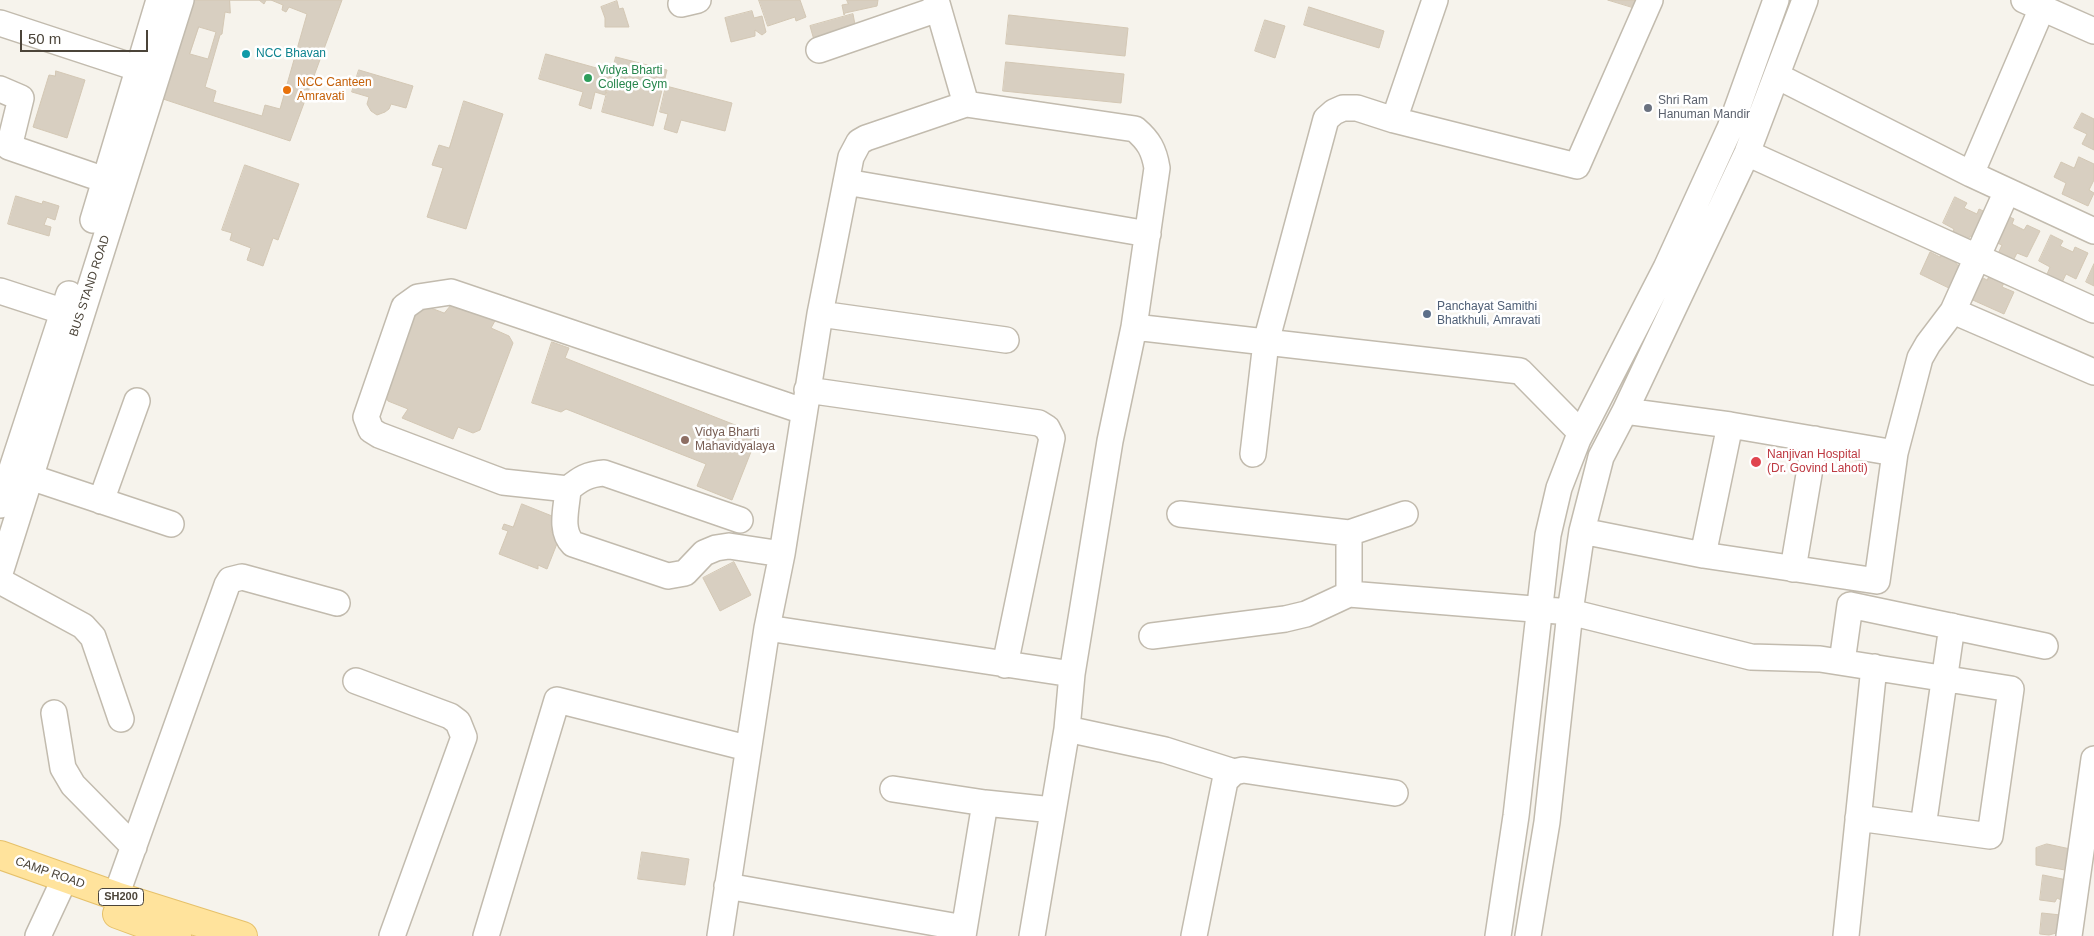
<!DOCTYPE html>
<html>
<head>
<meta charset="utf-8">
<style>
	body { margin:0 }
	#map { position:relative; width:2094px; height:936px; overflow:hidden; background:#f6f3ec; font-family:Helvetica,sans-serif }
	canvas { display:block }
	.scale { position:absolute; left:20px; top:30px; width:128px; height:22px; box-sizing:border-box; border:2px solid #4b4439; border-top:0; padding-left:6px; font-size:15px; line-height:18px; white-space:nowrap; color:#4b4439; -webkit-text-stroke:4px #fff; paint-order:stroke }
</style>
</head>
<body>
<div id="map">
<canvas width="2094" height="936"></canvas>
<div class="scale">50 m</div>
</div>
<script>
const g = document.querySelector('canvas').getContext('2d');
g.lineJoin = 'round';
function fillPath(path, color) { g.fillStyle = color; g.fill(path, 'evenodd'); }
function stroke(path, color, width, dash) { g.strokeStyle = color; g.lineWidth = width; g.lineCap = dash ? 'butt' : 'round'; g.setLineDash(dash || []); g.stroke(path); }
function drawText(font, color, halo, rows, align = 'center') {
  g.font = font + ' Helvetica,sans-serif'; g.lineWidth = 5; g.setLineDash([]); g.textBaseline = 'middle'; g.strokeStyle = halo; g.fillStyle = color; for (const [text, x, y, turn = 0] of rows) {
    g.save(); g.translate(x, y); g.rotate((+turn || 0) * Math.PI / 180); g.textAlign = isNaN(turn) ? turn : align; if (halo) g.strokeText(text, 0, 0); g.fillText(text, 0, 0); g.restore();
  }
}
const building = new Path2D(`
	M192,0H342L290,141L157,97Z
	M230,0H259L264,4L266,0H271L283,5L282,10L286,12L289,7L307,14L280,109L265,105L262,116L213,102L216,91L205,87L220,35L222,34L225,12L230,13Z
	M759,0H800L806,17L796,21L795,17L768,26Z
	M847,0H878L877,6L845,13L844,15L842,5L848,4Z
	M1608,0H1645L1642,10Z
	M617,1L619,9L623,8L629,27H605V18L601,7Z
	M1309,7L1384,31L1379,48L1304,25Z
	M752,11L754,18L762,16L766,32L762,35L755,30V36L731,42L725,18Z
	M853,14L857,35L816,47L810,26Z
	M1009,15L1128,28L1125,56L1006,44Z
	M1265,20L1285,26L1275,58L1255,51Z
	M199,27L216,32L208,59L190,54Z
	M546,54L611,72L605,95L595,92L591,109L579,105L583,92L539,79Z
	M616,57L667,70L653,126L602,112Z
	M1006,62L1124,74L1121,103L1003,91Z
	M359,70L413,86L406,108L391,104L389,109L385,112L377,115L371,111L367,104L369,97L352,92Z
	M56,71L85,80L67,138L33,127L49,75L55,76Z
	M666,86L732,103L725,131L681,120L677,133L664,129L668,114L660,112Z
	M464,101L503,114L466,229L427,217L443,168L432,165L439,145L449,148Z
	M2082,113L2094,119V150L2082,144L2087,134L2074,128Z
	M2079,157L2094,164V180L2089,190L2094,193L2088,206L2062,194L2066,183L2054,177L2061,162L2074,168Z
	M245,165L299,184L278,240L273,238L263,266L247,260L251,248L230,240L232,233L222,230Z
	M16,196L42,204L43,201L59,206L55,220L47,217L44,225L51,227L49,236L8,224Z
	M1955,197L1967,203L1964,208L1977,214L1979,209L1992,215L1980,241L1970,236L1964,249L1949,241L1954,229L1943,223Z
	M2003,214L2014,219L2012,224L2024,230L2027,225L2040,231L2027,257L2017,253L2011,265L1996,258L2002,245L1990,240Z
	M2051,235L2063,241L2060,246L2073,252L2075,247L2088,253L2076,279L2066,274L2060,287L2045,279L2050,267L2039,261Z
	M1946,245L1962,252L1956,264L1967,270L1957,292L1920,274L1930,252L1940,257Z
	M2094,264V286L2086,282Z
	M1993,267L2008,274L2002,287L2014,292L2004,314L1966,297L1977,275L1987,280Z
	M453,303L496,319L491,328L509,336L513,343L480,430L473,433L458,427L453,439L402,418L408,409L388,401L385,394L418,308L423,305L444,313Z
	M552,342L569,348L565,358L758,434L732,500L697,486L706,464L566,409L561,412L532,403Z
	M522,504L557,518L551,532L560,536L547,569L538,565V569L499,554L508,531L502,529L504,524L513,527Z
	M734,562L751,595L720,611L703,578Z
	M2047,844L2075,850L2071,871L2036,865V848Z
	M642,852L689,859L685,885L638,879Z
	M2043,875L2072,881L2065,902L2057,898L2055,902L2040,900Z
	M2042,913L2070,916L2067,930L2049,935L2040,934Z`);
const minor = new Path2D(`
	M936,0L966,104
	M2024,0L2094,31
	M681,4L698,0
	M0,23L140,69
	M819,50L938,9
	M1777,76L1971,174L2094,231
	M0,89L21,98L9,147L105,180
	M1394,120L1435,0
	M1747,153L2094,310
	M1971,174L2042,8
	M846,182L1148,234
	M93,220L159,0
	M0,291L80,317
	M1953,311L2094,372
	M820,314L1006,340
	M1134,327L1520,371L1581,433
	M807,390L1039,423L1047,428L1052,438L1005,665
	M1625,411L1730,425L1895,453
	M1253,454L1266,342L1326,119L1334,112L1343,108H1357L1394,120L1577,166L1650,0
	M30,477L171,524
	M568,489L503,482L379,435L371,430L366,417L404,307L418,297L451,292L803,411
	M101,501L137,401
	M0,505L69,294
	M1180,514L1349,533L1405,514
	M740,520L604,473C588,474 580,479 568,489C567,507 559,530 573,544L668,576L685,573L704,553L716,548L729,546L782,554
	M1582,531L1703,555L1877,581L1895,453L1920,358L1928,344L1953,311L2007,191
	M1703,555L1730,425
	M1793,569L1815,439
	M0,573L181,0
	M0,581L83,626L93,637L121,719
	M1349,594V533
	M767,628L1072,674
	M1152,636L1285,619L1306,614L1349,594L1570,612L1751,657L1820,659L2011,689L1990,836L1858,818
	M1842,662L1850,605L2045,646
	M356,681L450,716L458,722L464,737L392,936
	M54,713L63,768L73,785L134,847
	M1067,729L1165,750L1234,772
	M893,789L985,803L1053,810
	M1923,827L1952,626
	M727,886L964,928
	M116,896L227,585L230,580L242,577L337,603
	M38,936L65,878
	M486,936L557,700L747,748
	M720,936L767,628L782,554L820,314L851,157L859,142L866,138L966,104L1135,129C1149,141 1154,150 1157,168L1134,327L1110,441L1072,674L1067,729L1032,936
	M963,936L985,803
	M1194,936L1225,781L1234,772L1243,770L1395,793
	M1498,936L1516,816L1548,535L1559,488L1578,439L1666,268L1730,128L1776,0
	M1528,936L1547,822L1570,612L1582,531L1601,457L1625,411L1747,153L1805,0
	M1846,936L1874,667
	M2069,936L2094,759`);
const major = new Path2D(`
	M0,855L116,896L243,936
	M117,914L177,936`);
const markers = [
	[246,54,5,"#0f9aa8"],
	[588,78,5,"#2e9e5b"],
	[287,90,5,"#e8710a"],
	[1648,108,5,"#6b7280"],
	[1427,314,5,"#5c6f8a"],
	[685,440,5,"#8d6e63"],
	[1756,462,6,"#e0444e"]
];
const shields = [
	[121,897,45]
];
const shieldNames = [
	["SH200",121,897]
];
const cultureNames = [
	["NCC Bhavan",256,54]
];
const leisureNames = [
	["Vidya Bharti",598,71],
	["College Gym",598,85]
];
const foodNames = [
	["NCC Canteen",297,83],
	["Amravati",297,97]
];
const worshipNames = [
	["Shri Ram",1658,101],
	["Hanuman Mandir",1658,115]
];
const streetNames = [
	["BUS STAND ROAD",90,286,-72],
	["CAMP ROAD",50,873,19]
];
const serviceNames = [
	["Panchayat Samithi",1437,307],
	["Bhatkhuli, Amravati",1437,321]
];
const educationNames = [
	["Vidya Bharti",695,433],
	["Mahavidyalaya",695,447]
];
const healthNames = [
	["Nanjivan Hospital",1767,455],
	["(Dr. Govind Lahoti)",1767,469]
];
fillPath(building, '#d8cfc1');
stroke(building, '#d3c7b4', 1);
stroke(minor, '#c2bbae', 28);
stroke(major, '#e6c16a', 30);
stroke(minor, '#fff', 25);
stroke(major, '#ffe39c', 28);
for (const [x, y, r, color] of markers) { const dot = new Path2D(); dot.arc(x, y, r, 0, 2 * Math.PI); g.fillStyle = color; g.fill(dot); stroke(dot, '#fff', 2); }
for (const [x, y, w] of shields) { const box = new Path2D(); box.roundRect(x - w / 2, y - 8.5, w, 17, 4); g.fillStyle = '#fff'; g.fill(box); stroke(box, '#4b4439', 1); }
drawText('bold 11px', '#4b4439', null, shieldNames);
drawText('12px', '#0d838f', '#fff', cultureNames, 'left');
drawText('12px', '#27864d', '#fff', leisureNames, 'left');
drawText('12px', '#c56008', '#fff', foodNames, 'left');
drawText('12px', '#5b616d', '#fff', worshipNames, 'left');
drawText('12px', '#4b4439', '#fff', streetNames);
drawText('12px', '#4e5e75', '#fff', serviceNames, 'left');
drawText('12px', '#785e54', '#fff', educationNames, 'left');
drawText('12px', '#be3a42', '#fff', healthNames, 'left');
</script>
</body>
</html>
